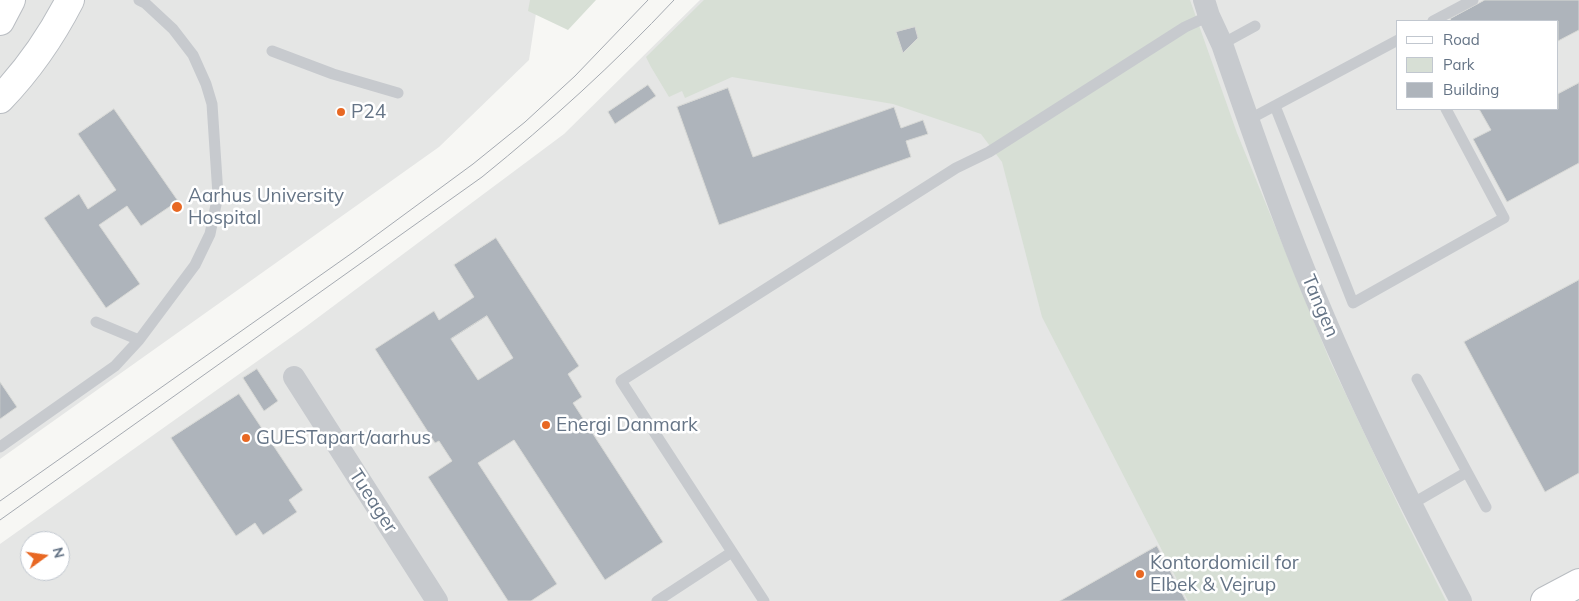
<!DOCTYPE html>
<html>
<head>
<meta charset="utf-8">
<style>
	body { margin:0 }
	#map { position:relative; width:1579px; height:601px; overflow:hidden; background:#f7f7f4; font-family:Mulish,sans-serif }
	canvas { display:block }
	.legend { position:absolute; left:1396px; top:20px; width:162px; height:90px; box-sizing:border-box; background:#fff; border:1px solid #c1c7cf; margin:0; padding:6px 9px; list-style:none; font-size:15px; color:#657486 }
	.legend li { display:flex; align-items:center; gap:10px; height:25px }
	.legend b { width:25px; border:1px solid #c1c7cf }
	.north { position:absolute; left:20px; top:531px; width:50px; height:50px; box-sizing:border-box; background:#fff; border:1px solid #c1c7cf; border-radius:50%; rotate:76deg; font-size:14px; font-weight:700; line-height:20px; text-align:center; color:#657486 }
	.north::after { content:''; display:block; margin:auto; width:18px; height:22px; background:#e86823; clip-path:polygon(50% 0,100% 100%,50% 72%,0 100%) }
</style>
</head>
<body>
<div id="map">
<canvas width="1579" height="601"></canvas>
<ul class="legend">
<li><b style="height:6px;background:#fff"></b>Road</li>
<li><b style="height:14px;background:#d7dfd5"></b>Park</li>
<li><b style="height:14px;background:#aeb4bb"></b>Building</li>
</ul>
<div class="north">N</div>
</div>
<script>
const g = document.querySelector('canvas').getContext('2d');
g.lineJoin = 'round';
function fillPath(path, color) { g.fillStyle = color; g.fill(path, 'evenodd'); }
function stroke(path, color, width, dash) { g.strokeStyle = color; g.lineWidth = width; g.lineCap = dash ? 'butt' : 'round'; g.setLineDash(dash || []); g.stroke(path); }
function drawText(font, color, halo, rows, align = 'center') {
  g.font = font + ' Mulish,sans-serif'; g.lineWidth = 5; g.setLineDash([]); g.textBaseline = 'middle'; g.strokeStyle = halo; g.fillStyle = color; for (const [text, x, y, turn = 0] of rows) {
    g.save(); g.translate(x, y); g.rotate((+turn || 0) * Math.PI / 180); g.textAlign = isNaN(turn) ? turn : align; if (halo) g.strokeText(text, 0, 0); g.fillText(text, 0, 0); g.restore();
  }
}
const built = new Path2D(`
	M0,0H538L529,60L439,147L0,459Z
	M700,0H1579V601H0V544L304,328L564,134ZM1398,21H1558V109H1398ZM30,541H60V571H30Z`);
const green = new Path2D(`
	M530,0H596L568,30L528,11Z
	M704,0H1190L1237,133L1330,361L1402,513L1446,601H1188L1042,317L1002,162L981,134L893,104L732,77L685,98L682,91L669,97L651,67L646,57Z`);
const building = new Path2D(`
	M1485,0H1579V30L1558,41V21H1452L1450,19Z
	M915,27L918,38L903,53L896,32Z
	M1579,83V163L1507,202L1473,139L1491,130L1479,109H1558V94Z
	M648,85L656,96L615,124L608,112Z
	M728,88L753,157L894,107L901,128L923,120L928,134L906,141L911,157L719,225L677,107Z
	M114,109L178,201L141,226L127,206L99,225L140,284L106,308L44,218L79,194L88,209L116,190L78,134Z
	M496,238L579,366L568,374L582,397L573,403L663,542L605,580L514,440L478,463L557,584L531,601H508L428,477L452,461L439,441L435,443L375,349L434,311L439,320L474,297L454,265ZM487,316L513,358L478,380L451,339Z
	M1579,280V473L1545,492L1464,342Z
	M257,369L278,401L264,411L243,378Z
	M0,382L17,407L0,419Z
	M239,394L303,490L289,500L297,512L263,535L255,523L236,536L171,438Z
	M1157,546L1186,601H1060Z`);
const lane = new Path2D(`
	M1433,21L1473,0
	M1222,44L1255,26
	M272,51L333,74L398,93
	M1275,106L1353,303L1504,218L1446,109
	M1248,120L1398,40
	M96,322L139,340
	M0,447L115,366L139,340L195,265L210,234L218,195L212,104L206,84L193,55L173,29L145,3L139,0
	M1467,472L1486,507
	M1410,505L1467,472L1417,379
	M657,601L732,552
	M764,601L621,381L956,168L989,152L1185,27L1209,16`);
const street = new Path2D(`
	M1204,0L1209,16L1222,44C1243,105 1264,166 1287,226C1336,355 1397,479 1461,601
	M294,377L437,601`);
const secondary = new Path2D(`
	M0,21L11,0
	M0,99C29,69 51,37 70,0
	M1545,601L1579,583`);
const tram = new Path2D(`
	M0,501L352,253L473,164L525,122L575,76L648,0
	M0,520L482,177C550,122 614,64 674,0`);
const markers = [
	[341,112,5,"#e86823"],
	[177,207,6,"#e86823"],
	[546,425,5,"#e86823"],
	[246,438,5,"#e86823"],
	[1140,574,5,"#e86823"]
];
const poiNames = [
	["P24",351,112],
	["Aarhus University",188,196],
	["Hospital",188,218],
	["Energi Danmark",556,425],
	["GUESTapart/aarhus",256,438],
	["Kontordomicil for",1150,563],
	["Elbek & Vejrup",1150,585]
];
const streetNames = [
	["Tangen",1320,306,67],
	["Tueager",373,501,57]
];
fillPath(built, '#e5e6e5');
fillPath(green, '#d7dfd5');
fillPath(building, '#aeb4bb');
stroke(building, '#d8d9d6', 1);
stroke(secondary, '#b9bdc2', 30);
stroke(lane, '#c7cace', 11);
stroke(street, '#c7cace', 22);
stroke(secondary, '#fff', 28);
stroke(tram, '#a5aab1', 1);
for (const [x, y, r, color] of markers) { const dot = new Path2D(); dot.arc(x, y, r, 0, 2 * Math.PI); g.fillStyle = color; g.fill(dot); stroke(dot, '#fff', 2); }
drawText('19px', '#657486', '#fff', poiNames, 'left');
drawText('19px', '#657486', '#fff', streetNames);
</script>
</body>
</html>
